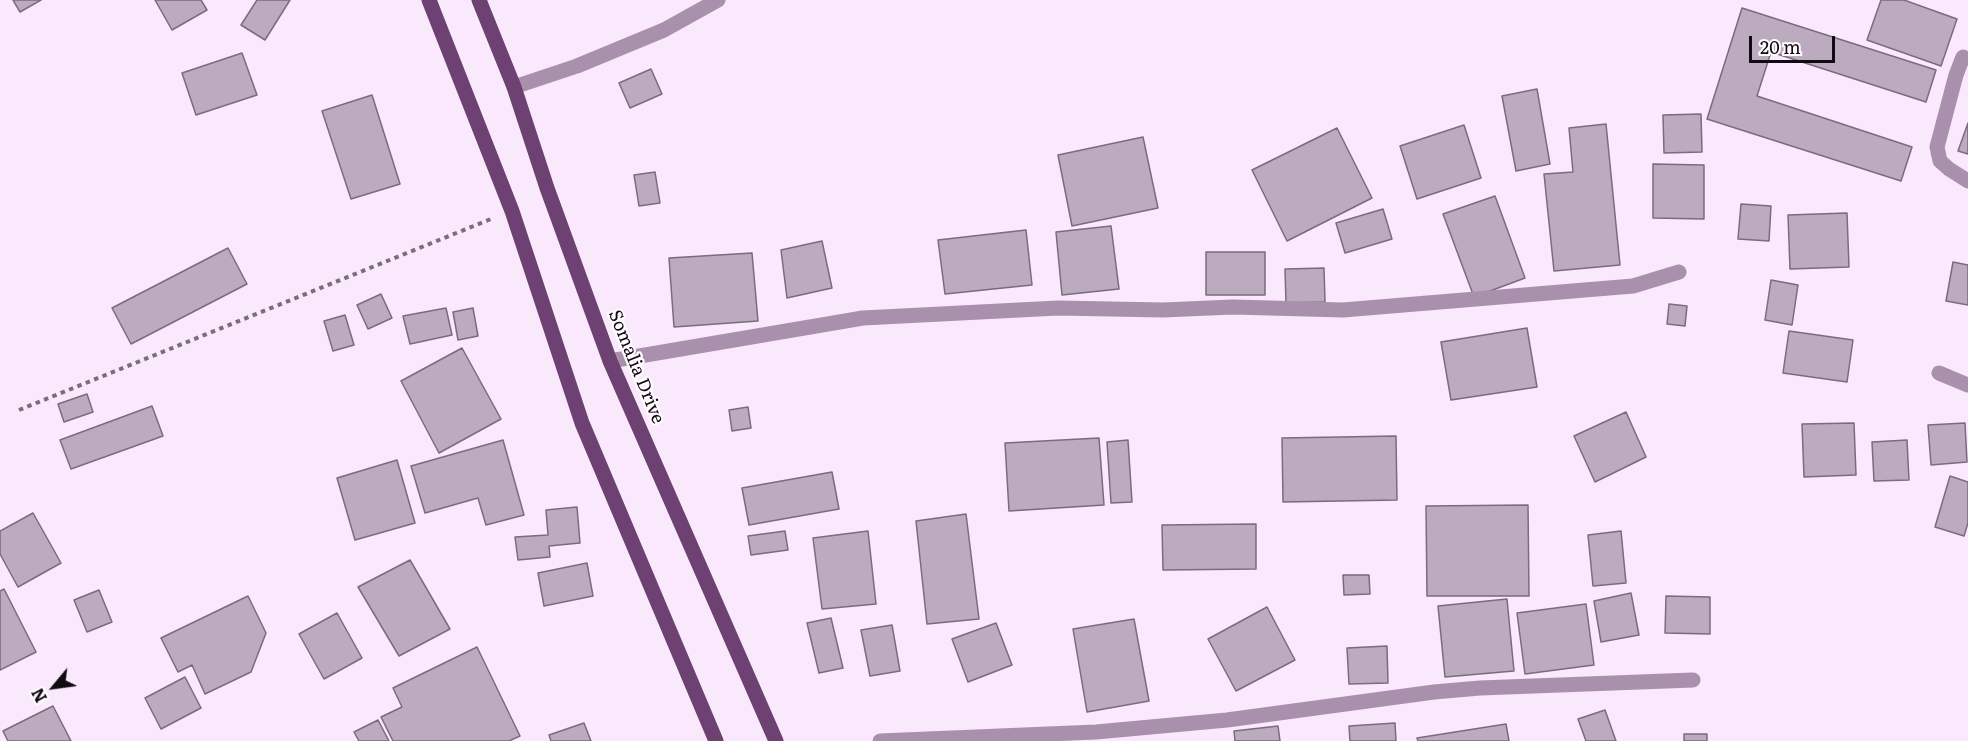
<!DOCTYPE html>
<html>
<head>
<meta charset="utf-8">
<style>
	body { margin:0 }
	#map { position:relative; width:1968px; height:741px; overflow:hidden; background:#fae8fc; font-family:Literata,serif }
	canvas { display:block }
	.north { position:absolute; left:24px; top:657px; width:60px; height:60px; -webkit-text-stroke:4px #fffbff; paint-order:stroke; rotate:241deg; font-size:16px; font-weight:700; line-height:24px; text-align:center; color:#100a11 }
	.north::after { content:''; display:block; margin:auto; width:21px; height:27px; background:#100a11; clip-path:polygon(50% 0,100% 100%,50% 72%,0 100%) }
	.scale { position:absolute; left:1749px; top:36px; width:86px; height:27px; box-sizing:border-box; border:3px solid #100a11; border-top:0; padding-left:8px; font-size:18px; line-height:21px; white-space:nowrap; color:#100a11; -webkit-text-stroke:4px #fffbff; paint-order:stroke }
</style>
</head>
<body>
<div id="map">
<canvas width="1968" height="741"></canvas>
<div class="north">N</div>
<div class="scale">20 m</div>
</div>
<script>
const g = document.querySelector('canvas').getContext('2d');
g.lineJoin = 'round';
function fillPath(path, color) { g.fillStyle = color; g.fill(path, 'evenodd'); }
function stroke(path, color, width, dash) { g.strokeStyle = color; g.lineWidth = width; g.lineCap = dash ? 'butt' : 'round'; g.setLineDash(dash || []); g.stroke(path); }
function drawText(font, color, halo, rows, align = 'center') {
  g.font = font + ' Literata,serif'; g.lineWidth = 4.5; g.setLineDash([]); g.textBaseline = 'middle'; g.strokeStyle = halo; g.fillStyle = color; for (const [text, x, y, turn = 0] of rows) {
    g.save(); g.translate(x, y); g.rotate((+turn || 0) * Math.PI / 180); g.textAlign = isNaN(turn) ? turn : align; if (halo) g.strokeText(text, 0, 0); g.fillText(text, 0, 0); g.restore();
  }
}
const building = new Path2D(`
	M13,0H41L20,12Z
	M155,0H201L207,10L172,30Z
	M257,0H290L265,40L241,25Z
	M1881,0H1904L1957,19L1941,66L1867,40Z
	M1742,8L1936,70L1926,102L1771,52L1757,96L1912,147L1901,181L1707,119Z
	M242,53L257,95L196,115L182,73Z
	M651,69L662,94L630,108L619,83Z
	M1537,89L1550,164L1516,171L1502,96Z
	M372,95L400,184L351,199L322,111Z
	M1701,114L1702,152L1664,153L1663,115Z
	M1968,123V154L1958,151Z
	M1606,124L1620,265L1554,271L1544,174L1573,172L1569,128Z
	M1464,125L1481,178L1417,199L1400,146Z
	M1337,128L1372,198L1287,241L1252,170Z
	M1143,137L1158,208L1072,226L1058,155Z
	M1653,164L1704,165V219L1653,218Z
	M655,172L660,203L639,206L634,175Z
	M1495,196L1525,278L1474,297L1443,214Z
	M1741,204L1771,206L1769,241L1738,239Z
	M1383,209L1392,239L1345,253L1336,223Z
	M1847,213L1849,267L1790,269L1788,215Z
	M1111,226L1119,289L1062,295L1056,232Z
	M1026,230L1032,285L945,294L938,240Z
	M822,241L832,288L787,298L781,250Z
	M228,248L247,284L131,344L112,308Z
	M1206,252H1265V295H1206Z
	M752,253L758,321L674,327L669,258Z
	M1953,262L1968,265V305L1946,301Z
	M1324,268L1325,302L1286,303L1285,269Z
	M1771,280L1798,285L1792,325L1765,320Z
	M381,294L392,318L368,329L357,305Z
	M1669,304L1687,306L1685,326L1667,324Z
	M446,308L452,335L410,344L403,316Z
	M473,308L478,336L458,340L453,312Z
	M345,315L354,345L333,351L324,321Z
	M1527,328L1537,387L1451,400L1441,342Z
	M1789,331L1853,340L1847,382L1783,373Z
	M462,348L501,419L439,453L401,381Z
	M87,394L93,412L64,422L58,404Z
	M152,406L163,436L71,469L60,440Z
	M748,407L751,428L732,431L729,410Z
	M1626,412L1646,457L1595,482L1574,436Z
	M1854,423L1856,475L1804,477L1802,424Z
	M1965,423L1967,462L1931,465L1928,425Z
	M1396,436L1397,500L1283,502L1282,438Z
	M1099,438L1104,505L1009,511L1005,443Z
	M503,440L524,515L486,525L478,498L425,513L411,466Z
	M1128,440L1132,502L1111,503L1107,442Z
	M1907,440L1909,480L1874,481L1872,442Z
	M397,460L415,523L355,540L337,478Z
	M832,472L839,509L749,525L742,488Z
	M1950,476L1968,482V523L1964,536L1935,527Z
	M1528,505L1529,596H1427L1426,506Z
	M577,507L580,543L549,546L550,557L518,560L515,537L548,535L546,510Z
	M33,513L61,563L18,587L0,554V531Z
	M966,514L979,619L927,624L916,521Z
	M1256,524V569L1163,570L1162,525Z
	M785,531L788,550L751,555L748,536Z
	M868,531L876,604L822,609L813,538Z
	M1621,531L1626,583L1593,586L1588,535Z
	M410,560L450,629L399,656L358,587Z
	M587,563L593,596L544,606L538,573Z
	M1343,575H1369L1370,594L1344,595Z
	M4,589L36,652L0,670V591Z
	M99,590L112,622L87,632L74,600Z
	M1631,593L1639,635L1601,642L1594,601Z
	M248,596L266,633L251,672L205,694L192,665L178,672L161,638Z
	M1666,596L1710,597V634L1665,633Z
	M1507,599L1514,671L1445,677L1438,606Z
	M1586,604L1594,665L1525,674L1517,613Z
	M1267,607L1295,660L1236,691L1208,639Z
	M337,613L362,658L324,679L299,634Z
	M831,618L843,668L819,673L807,623Z
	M1134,619L1149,701L1087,712L1073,629Z
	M996,623L1012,665L968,682L952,639Z
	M892,625L900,671L870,676L861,630Z
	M1387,646L1388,683L1349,684L1347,648Z
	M477,647L520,736L509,741H393L381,717L402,707L393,688Z
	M185,677L201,708L161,729L145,698Z
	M53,706L71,741H8L3,731Z
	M1605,710L1616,741H1586L1578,719Z
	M378,720L389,741H359L354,732Z
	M584,723L591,741H551L549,735Z
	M1395,723L1396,741H1350L1349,726Z
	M1506,724L1509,741H1418L1417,738Z
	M1278,726L1280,741H1235L1234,731Z
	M1684,734H1707V741H1684Z`);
const path = new Path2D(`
	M19,410L491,219`);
const street = new Path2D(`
	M1963,57L1956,75L1937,147L1940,161L1949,169L1968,181
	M514,87L577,66L664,30L718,0
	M610,361L863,318L1058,308L1163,310L1233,307L1343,310L1633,286L1679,272
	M1939,373L1968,385
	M880,741L1096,732L1227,720L1434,692L1480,688L1693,680`);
const primary = new Path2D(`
	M429,0L512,211L582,423L716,741
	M479,0L514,87L547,188L610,361L776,741`);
const streetNames = [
	["Somalia Drive",636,367,68]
];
fillPath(building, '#bcabbe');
stroke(building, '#7b6b7d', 1.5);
stroke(path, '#7a6e7b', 4, [4.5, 4.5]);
stroke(street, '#a990ac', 15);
stroke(primary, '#6d4272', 15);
drawText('18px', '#100a11', '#fffbff', streetNames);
</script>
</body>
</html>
